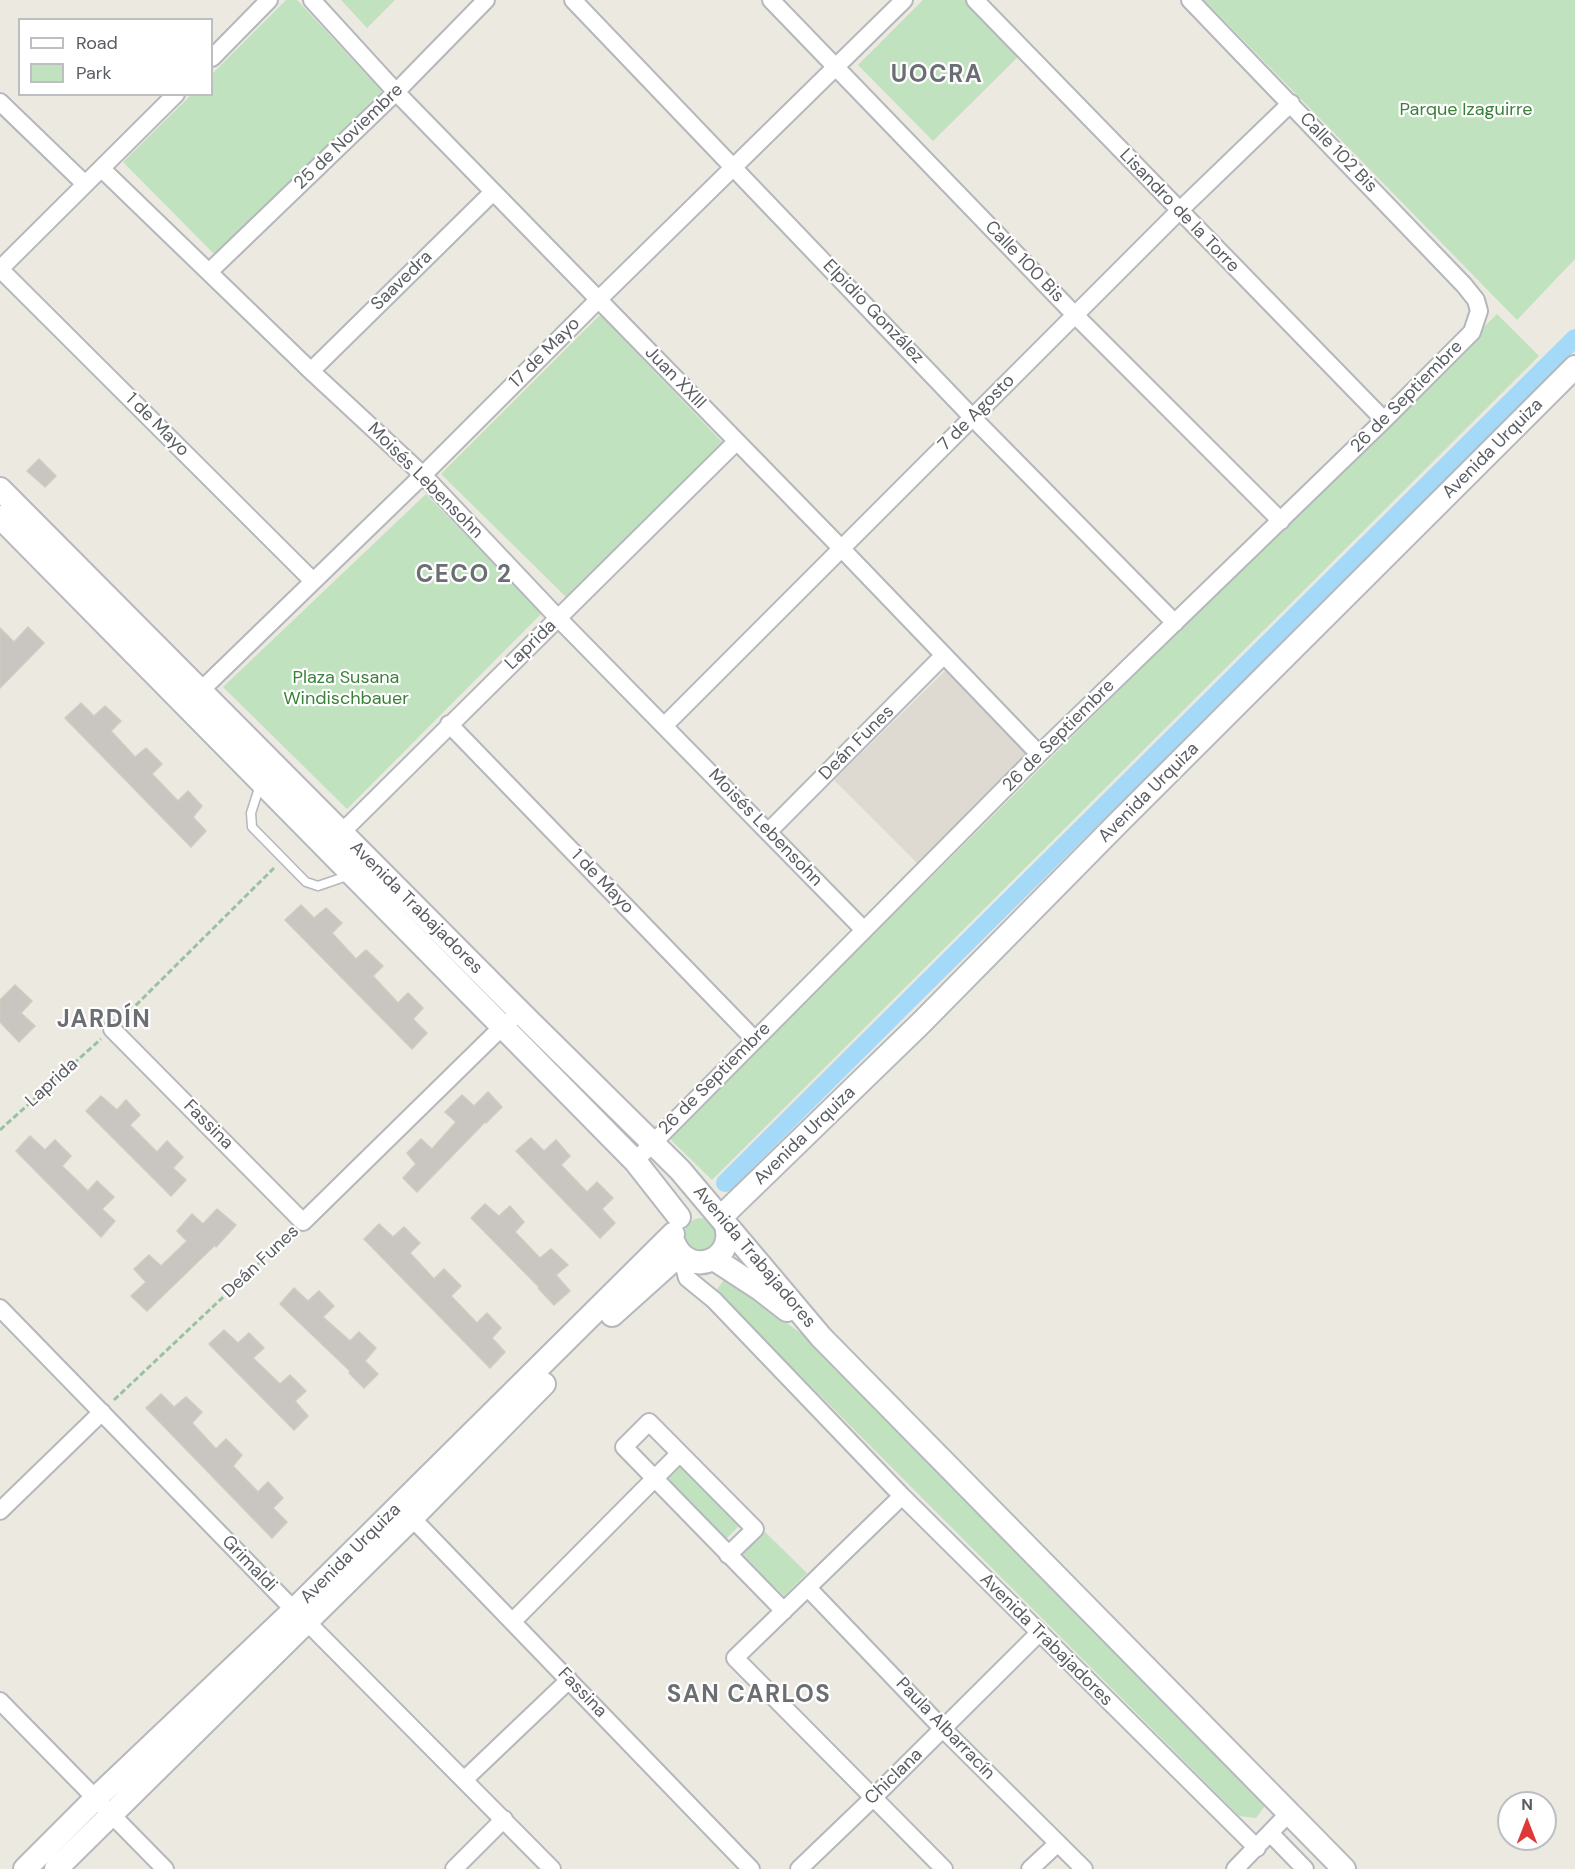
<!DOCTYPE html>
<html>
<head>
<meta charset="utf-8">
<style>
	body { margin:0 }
	#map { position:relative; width:1575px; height:1869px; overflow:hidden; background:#ece9e1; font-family:"DM Sans",sans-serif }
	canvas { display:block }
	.legend { position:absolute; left:18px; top:18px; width:195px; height:78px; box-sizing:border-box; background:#fff; border:2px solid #bdbec0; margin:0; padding:8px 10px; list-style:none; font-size:18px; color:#5a5d61 }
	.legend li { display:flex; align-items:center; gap:12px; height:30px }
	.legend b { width:30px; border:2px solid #bdbec0 }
	.north { position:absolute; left:1497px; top:1791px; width:60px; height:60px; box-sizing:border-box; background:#fff; border:2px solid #bdbec0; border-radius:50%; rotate:0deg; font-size:16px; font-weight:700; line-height:24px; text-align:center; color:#5a5d61 }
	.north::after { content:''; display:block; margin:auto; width:21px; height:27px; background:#dc3937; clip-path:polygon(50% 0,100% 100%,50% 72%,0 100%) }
</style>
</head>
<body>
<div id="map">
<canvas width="1575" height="1869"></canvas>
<ul class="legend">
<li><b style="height:8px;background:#fff"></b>Road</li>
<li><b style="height:16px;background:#c1e2bf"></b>Park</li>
</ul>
<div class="north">N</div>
</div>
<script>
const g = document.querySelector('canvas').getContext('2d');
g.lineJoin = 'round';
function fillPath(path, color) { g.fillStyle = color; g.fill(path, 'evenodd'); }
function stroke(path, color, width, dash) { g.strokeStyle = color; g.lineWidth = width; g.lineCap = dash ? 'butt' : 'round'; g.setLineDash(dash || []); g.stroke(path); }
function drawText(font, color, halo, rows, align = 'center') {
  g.font = font + ' "DM Sans",sans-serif'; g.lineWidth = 4.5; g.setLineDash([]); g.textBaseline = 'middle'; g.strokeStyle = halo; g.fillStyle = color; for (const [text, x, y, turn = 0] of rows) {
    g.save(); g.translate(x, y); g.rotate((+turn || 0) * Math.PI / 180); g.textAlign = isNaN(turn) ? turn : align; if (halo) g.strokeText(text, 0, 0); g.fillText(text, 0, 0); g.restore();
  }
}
const education = new Path2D(`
	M948,668L1033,754L920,866L834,780Z`);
const green = new Path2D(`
	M286,0H297L382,91L215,255L123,162L191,95L212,94V74Z
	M341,0H395L367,28Z
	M923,0H972L1024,51L933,141L858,65Z
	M1204,0H1575V259L1517,320Z
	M1497,314L1539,356L712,1180L669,1138Z
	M600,315L725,445L566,597L441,474Z
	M426,494L542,613L347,809L223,687Z
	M685 1234a16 16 0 1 1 32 0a16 16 0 1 1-32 0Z
	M725,1278L813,1342L1251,1786L1265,1806L1256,1818L1239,1816L716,1291Z
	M680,1464L739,1526L725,1540L665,1479Z
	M765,1532L807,1573L784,1596L742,1555Z`);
const canal = new Path2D(`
	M725,1183L1575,338`);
const building = new Path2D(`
	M39,459L56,476L45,487L27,471Z
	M28,627L44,643L0,688V628L14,642Z
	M81,703L94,716L105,706L121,721L111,731L135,757L146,748L162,764L152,774L178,801L188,791L202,806L193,817L206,831L191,847L65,718Z
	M301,905L314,918L326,908L342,923L332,933L356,959L366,950L383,966L373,976L398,1003L408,993L423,1008L413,1019L427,1033L412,1049L285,920Z
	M15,985L32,1001L21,1013L35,1026L19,1042L0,1022V1000Z
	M488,1092L502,1107L486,1123L485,1122L417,1192L403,1178L416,1164L407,1153L421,1139L432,1149L456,1122L445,1112L462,1095L474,1106Z
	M101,1096L117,1110L126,1100L140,1115L130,1125L157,1152L167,1141L183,1157L173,1168L186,1180L171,1196L86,1111Z
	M30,1136L45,1150L55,1140L71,1156L62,1166L88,1191L97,1181L114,1197L102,1209L115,1221L101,1237L16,1151Z
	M531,1138L544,1151L556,1140L570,1156L561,1165L587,1192L597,1182L613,1198L602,1209L615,1223L600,1238L516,1151Z
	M485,1204L499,1216L510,1206L524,1222L515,1232L540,1258L551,1249L568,1265L556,1275L570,1291L554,1305L538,1288L539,1287L471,1218Z
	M217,1209L236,1225L216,1247L215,1245L147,1311L131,1296L146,1282L134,1269L149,1255L161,1266L187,1241L177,1231L192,1214L203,1224Z
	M379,1224L393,1237L404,1227L420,1243L410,1253L434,1279L444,1269L461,1286L451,1296L477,1323L487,1313L501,1328L492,1338L505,1352L490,1368L364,1239Z
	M294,1288L308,1301L319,1291L334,1306L323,1317L350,1341L359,1332L376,1348L365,1361L378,1374L364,1388L349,1373L350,1371L280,1304Z
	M224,1330L238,1343L249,1333L264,1348L253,1358L280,1384L290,1375L306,1391L295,1401L308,1416L294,1430L209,1344Z
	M161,1394L174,1407L186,1397L202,1412L192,1423L216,1449L226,1439L242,1455L233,1466L258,1492L268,1482L283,1498L273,1508L287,1522L272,1538L146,1408Z`);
const path = new Path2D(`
	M123,1018L274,868
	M0,1130L101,1039
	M114,1400L292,1232`);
const lane = new Path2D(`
	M261,782L251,813L252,827L306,882L318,886L350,875`);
const street = new Path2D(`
	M312,0L396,92L841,548L1039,754
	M573,0L972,417L1175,623
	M771,0L1075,315L1281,521
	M975,0L1384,420
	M212,58L269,0
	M176,94L0,269L313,581
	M0,102L85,184
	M102,169L311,371L423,475L558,618L864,930
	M210,271L396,92L486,0
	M311,371L493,192
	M192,699L423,475L599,299L904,0
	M449,724L754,1039
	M665,725L1179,211L1291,103
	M769,831L944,655
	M335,839L736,442
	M112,1029L303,1222L502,1027L510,1021
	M635,1161L1039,754L1384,420L1472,332L1479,311L1476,300L1464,285L1190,0
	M681,1255L687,1278L714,1300L902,1496L1257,1848
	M0,1308L294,1610L307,1622L552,1869
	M902,1496L735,1658L944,1869
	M0,1511L102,1412
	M412,1518L751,1869
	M728,1555L755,1529L649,1422L624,1447L784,1611
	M808,1588L943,1729L1084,1869
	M513,1621L679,1454
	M0,1701L165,1869
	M464,1780L569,1680
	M1271,1834L1305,1869
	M454,1869L504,1819
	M799,1869L873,1798L1039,1633
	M1030,1869L1058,1843
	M1235,1869L1289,1813`);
const secondary = new Path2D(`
	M0,489L522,1014L680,1170L821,1337L1344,1869
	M0,517L635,1161L679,1217
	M721,1217L922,1022L1118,823L1575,367
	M674,1243C689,1280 741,1259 724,1220
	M714,1259L760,1289L787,1310
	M612,1315L680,1254
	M25,1869L95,1799L294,1610L673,1234
	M56,1869L412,1518L544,1384`);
const parkNames = [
	["Parque Izaguirre",1466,110],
	["Plaza Susana",346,678],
	["Windischbauer",346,699]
];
const streetNames = [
	["25 de Noviembre",349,137,-44],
	["Calle 102 Bis",1338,153,46],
	["Lisandro de la Torre",1179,211,46],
	["Calle 100 Bis",1024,262,46],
	["Saavedra",402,281,-44],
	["Elpidio González",873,312,46],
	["17 de Mayo",545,353,-45],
	["Juan XXIII",675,378,46],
	["26 de Septiembre",1407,397,-45],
	["7 de Agosto",977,413,-45],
	["1 de Mayo",157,425,45],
	["Avenida Urquiza",1493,449,-45],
	["Moisés Lebensohn",425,481,45],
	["Laprida",531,645,-44],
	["26 de Septiembre",1059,736,-45],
	["Deán Funes",857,743,-45],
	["Avenida Urquiza",1149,793,-45],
	["Moisés Lebensohn",765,828,46],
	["1 de Mayo",602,882,46],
	["Avenida Trabajadores",416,908,45],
	["26 de Septiembre",715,1079,-45],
	["Laprida",52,1083,-42],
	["Fassina",208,1125,45],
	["Avenida Urquiza",805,1136,-44],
	["Avenida Trabajadores",754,1257,50],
	["Deán Funes",261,1262,-43],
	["Avenida Urquiza",351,1554,-45],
	["Grimaldi",249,1564,46],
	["Avenida Trabajadores",1046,1640,45],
	["Fassina",582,1693,46],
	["Paula Albarracín",945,1729,46],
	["Chiclana",894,1777,-44]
];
const districtNames = [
	["UOCRA",937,76],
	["CECO 2",464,576],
	["JARDÍN",104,1021],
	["SAN CARLOS",749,1696]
];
fillPath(education, '#dedad2');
fillPath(green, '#c1e2bf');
stroke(canal, '#a4d9f8', 18);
fillPath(building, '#c9c5c0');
stroke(building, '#d0cac0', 1.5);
stroke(lane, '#b4b7bb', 11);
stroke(street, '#b4b7bb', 20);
stroke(secondary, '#b5b8bd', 26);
stroke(path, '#99c2a2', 3, [6, 3]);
stroke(lane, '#fff', 8);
stroke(street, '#fff', 16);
stroke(secondary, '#fff', 22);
drawText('18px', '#3b803a', '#fff', parkNames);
drawText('18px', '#5a5d61', '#fff', streetNames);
g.letterSpacing = '1.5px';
drawText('bold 24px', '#6b6f73', '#fff', districtNames);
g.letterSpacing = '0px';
</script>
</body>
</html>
